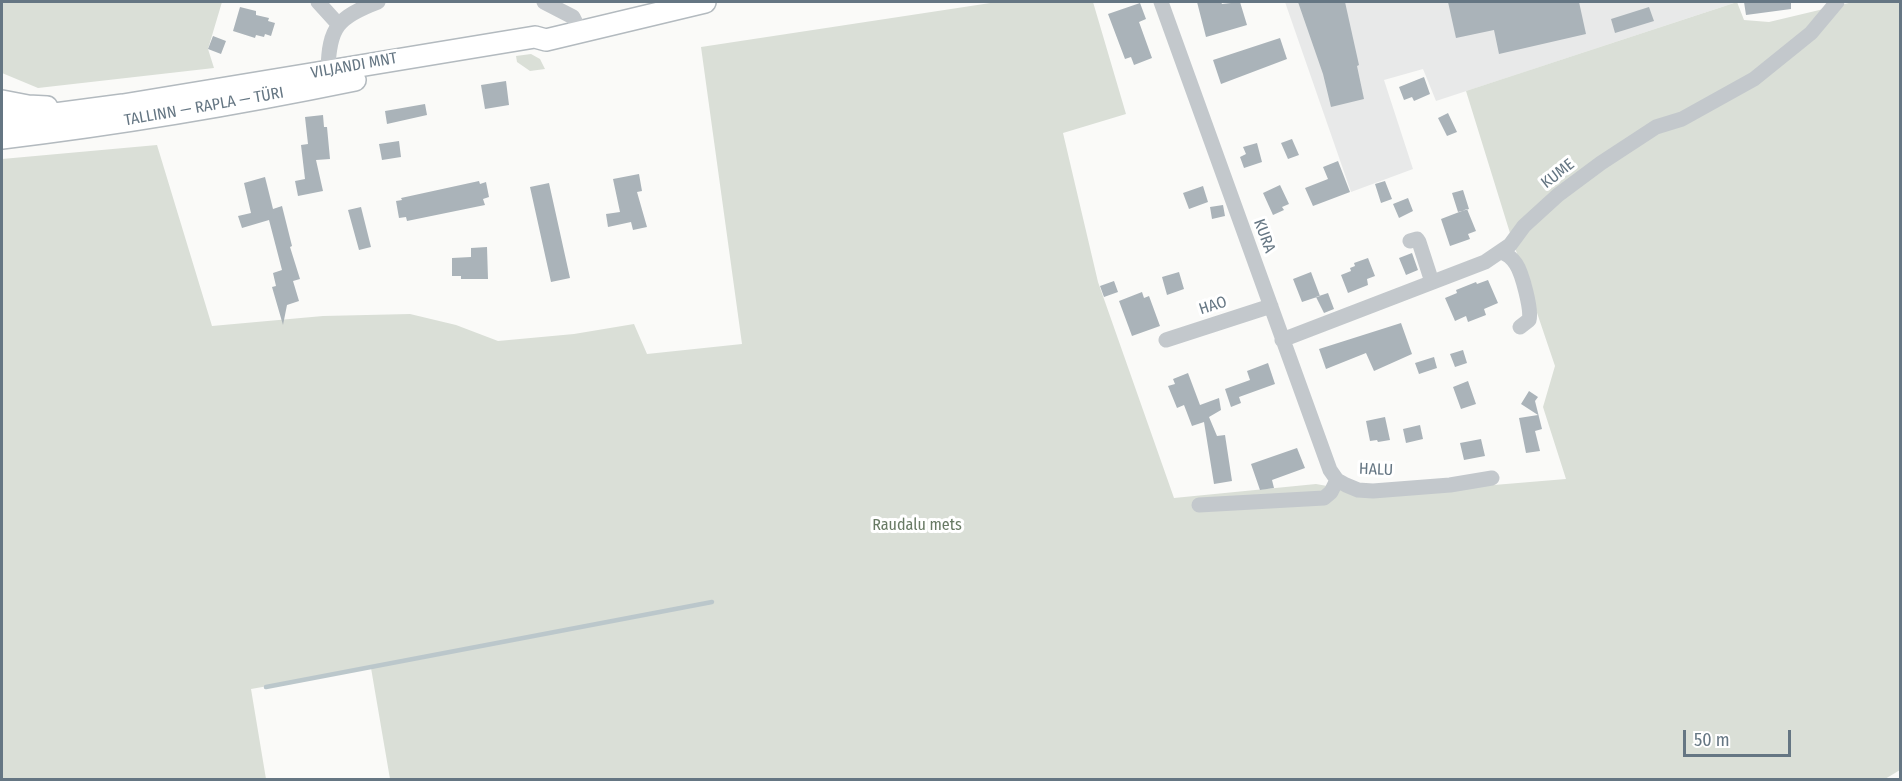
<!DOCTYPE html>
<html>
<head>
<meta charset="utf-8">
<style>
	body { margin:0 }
	#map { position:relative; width:1902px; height:781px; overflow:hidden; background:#fafaf8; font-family:"Fira Sans Condensed",sans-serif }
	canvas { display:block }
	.frame { position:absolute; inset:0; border:3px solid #657683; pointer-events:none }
	.scale { position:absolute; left:1683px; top:730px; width:108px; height:27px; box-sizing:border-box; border:3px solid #657683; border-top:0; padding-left:8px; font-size:18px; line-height:21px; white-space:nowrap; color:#657683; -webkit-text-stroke:4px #fff; paint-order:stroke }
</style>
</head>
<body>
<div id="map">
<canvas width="1902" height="781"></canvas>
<div class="frame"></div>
<div class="scale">50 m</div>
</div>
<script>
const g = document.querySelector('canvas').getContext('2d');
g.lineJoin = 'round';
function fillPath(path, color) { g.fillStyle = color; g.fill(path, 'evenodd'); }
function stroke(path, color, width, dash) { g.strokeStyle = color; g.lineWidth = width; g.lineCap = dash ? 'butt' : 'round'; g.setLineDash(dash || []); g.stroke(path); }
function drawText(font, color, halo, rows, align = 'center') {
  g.font = font + ' "Fira Sans Condensed",sans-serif'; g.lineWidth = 6; g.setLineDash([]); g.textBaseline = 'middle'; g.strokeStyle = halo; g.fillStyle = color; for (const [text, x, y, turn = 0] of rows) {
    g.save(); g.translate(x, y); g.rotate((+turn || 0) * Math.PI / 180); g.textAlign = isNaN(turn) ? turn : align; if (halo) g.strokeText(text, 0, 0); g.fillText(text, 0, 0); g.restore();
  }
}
const built = new Path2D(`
	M1285,2H1737L1436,101L1423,69L1384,80L1413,169L1351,192Z`);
const green = new Path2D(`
	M2,2H222L208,49L214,68L38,88L2,73Z
	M997,2H1093L1126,114L1063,133L1098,282L1174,498L1316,484L1338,488H1458L1566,479L1543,407L1555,366L1510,233L1466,91L1737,2L1744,20L1769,22L1853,2H1900V770L1885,779H390L371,668L251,689L266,779L2,780V159L157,145L212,326L323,316L410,314L456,325L498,341L574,334L634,324L647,354L742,344L701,47Z
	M531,54L540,59L545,69L530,71L517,62L516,56Z`);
const stream = new Path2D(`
	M266,687L712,602`);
const building = new Path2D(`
	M1197,2H1221L1222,4L1240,2L1247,25L1206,37Z
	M1298,2H1345L1359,65L1357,66L1364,99L1331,107L1323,74Z
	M1448,2H1579L1586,34L1499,54L1494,30L1456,38Z
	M1744,2H1791V9L1746,15Z
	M1140,3L1146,19L1139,22L1152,58L1134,65L1131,57L1125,59L1108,14Z
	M240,7L256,11V15L269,18L268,21L275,23L271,36L265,34L264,37L256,35L255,38L233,31Z
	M1649,7L1654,21L1615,33L1611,19Z
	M213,36L226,41L221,54L208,49Z
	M1280,38L1287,59L1221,84L1213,60Z
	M1424,77L1430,94L1414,101L1412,97L1404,100L1399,87Z
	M506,81L509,105L485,109L481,85Z
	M425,104L427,115L387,124L385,111Z
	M1448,113L1457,132L1447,136L1438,118Z
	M323,115L324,127H327L330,159L316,160L323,191L298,196L295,181L305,179L301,145L308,144L305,117Z
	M1292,139L1299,155L1288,159L1281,143Z
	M399,141L401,157L382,160L379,144Z
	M1257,143L1262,162L1244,168L1240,157L1246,154L1243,147Z
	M1338,161L1350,192L1313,206L1305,188L1328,179L1323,167Z
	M639,174L642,191L637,192L647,227L633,230L631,222L608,227L606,214L620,212L613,179Z
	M265,177L273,209L282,206L292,246L290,247L300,279L293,281L299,301L287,305L283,325L272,287L276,286L273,273L282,270L269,220L242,228L238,216L251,213L244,183Z
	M479,181L480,184L486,182L489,197L483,199L485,205L407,221L406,217L399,218L396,201L402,200L401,198Z
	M1385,181L1392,199L1381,203L1375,184Z
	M549,183L570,278L551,282L530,187Z
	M1280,185L1289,204L1282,207L1284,210L1273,215L1263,193Z
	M1203,186L1208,202L1189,209L1183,193Z
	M1463,190L1469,209L1458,212L1452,193Z
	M1408,198L1413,211L1399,218L1393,204Z
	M1223,205L1225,216L1212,219L1210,207Z
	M361,207L371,247L359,250L348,210Z
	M1467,209L1476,231L1468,234L1470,239L1450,246L1441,219Z
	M487,247L488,279H461V276H452V258L471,257V248Z
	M1412,253L1418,270L1406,275L1399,258Z
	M1368,258L1375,276L1367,279L1368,285L1348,293L1341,275L1351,271L1350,268L1355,266L1354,263Z
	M1179,272L1184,289L1167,295L1162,277Z
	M1311,272L1320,296L1302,302L1293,279Z
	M1488,280L1498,303L1484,309L1486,315L1468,322L1466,316L1455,321L1445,298L1457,293L1456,290L1476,282L1477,284Z
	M1114,281L1118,292L1104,297L1100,286Z
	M1142,292L1144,298L1149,296L1160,326L1132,336L1119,301Z
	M1328,293L1334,309L1324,313L1316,297Z
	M1401,323L1412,354L1374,371L1366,353L1326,369L1319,349Z
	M1463,350L1467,363L1455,367L1450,354Z
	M1434,357L1437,368L1419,374L1415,363Z
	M1268,363L1275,384L1239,397L1241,403L1231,407L1225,389L1250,380L1247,371Z
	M1188,373L1200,405L1219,398L1221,410L1209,417L1217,436L1225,435L1232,481L1214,484L1204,422L1192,426L1184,405L1177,408L1168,386L1175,384L1173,379Z
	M1468,381L1476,404L1461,409L1453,387Z
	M1529,391L1538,397L1535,401L1542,429L1535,431L1540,451L1526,453L1519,418L1538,415L1521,404Z
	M1385,417L1390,440L1378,442L1377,440L1370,441L1366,421Z
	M1420,425L1423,439L1406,443L1403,429Z
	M1481,439L1485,456L1464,460L1460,443Z
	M1297,448L1305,468L1272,480L1274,488L1260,490L1251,464Z`);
const street = new Path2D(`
	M318,2L338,24
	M544,2L573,17L580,31
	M1161,2L1330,470L1337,480L1346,485L1358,490L1373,491L1450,485L1492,478
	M328,70C329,27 338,17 378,2
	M1410,241L1417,239L1419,242L1432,282
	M1501,252C1507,254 1512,258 1516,264C1522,273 1532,310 1529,320L1520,327
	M1166,340L1271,306
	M1282,340L1485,262L1510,245L1524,226L1558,195L1601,163L1656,127L1682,119L1754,79L1811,33L1837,2
	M1199,505L1324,498L1331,492L1337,480`);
const secondary = new Path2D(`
	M2,101L28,106L47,107
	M2,121L123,105L535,37L546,40L705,2
	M2,138C120,124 238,104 355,80`);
const streetNames = [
	["VILJANDI MNT",354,66,-10],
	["TALLINN — RAPLA — TÜRI",204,107,-10],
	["KUME",1558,174,-38],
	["KURA",1264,236,70],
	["HAO",1213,306,-18],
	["HALU",1376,470,2]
];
const parkNames = [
	["Raudalu mets",917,526]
];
fillPath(built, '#e8e9e9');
fillPath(green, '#dadfd7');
stroke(stream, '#bbc7cb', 4.5);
fillPath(building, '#aab3b9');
stroke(secondary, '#b3babf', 24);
stroke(street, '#c3c8cc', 15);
stroke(secondary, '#fff', 21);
drawText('16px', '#657683', '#fff', streetNames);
drawText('16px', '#687a64', '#fff', parkNames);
</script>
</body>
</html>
